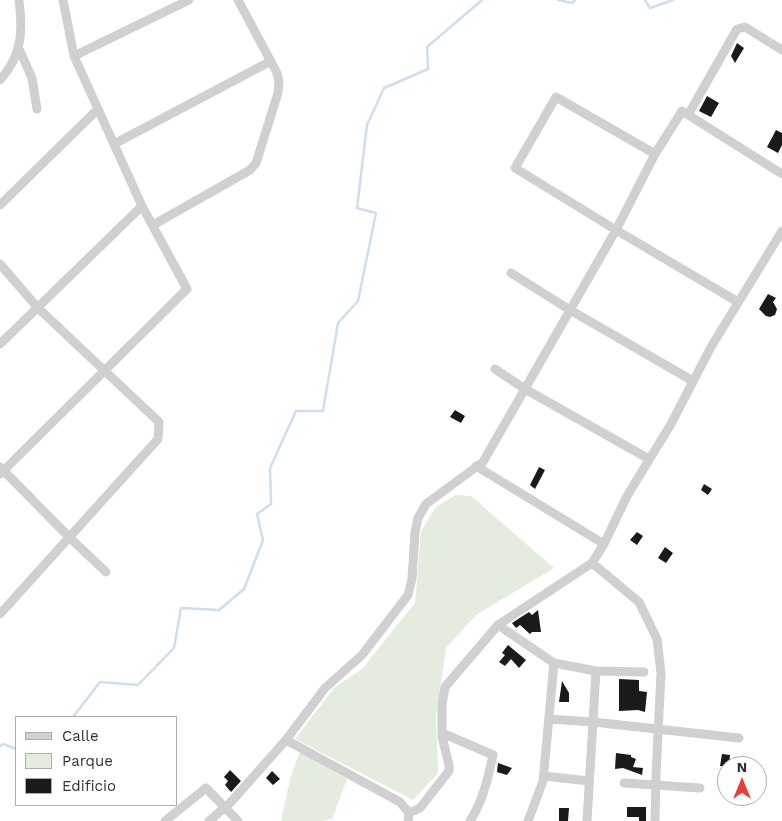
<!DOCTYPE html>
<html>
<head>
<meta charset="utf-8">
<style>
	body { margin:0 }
	#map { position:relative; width:782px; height:821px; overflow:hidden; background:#fff; font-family:"Work Sans",sans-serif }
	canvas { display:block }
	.legend { position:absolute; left:15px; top:716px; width:162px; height:90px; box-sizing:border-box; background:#fff; border:1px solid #adadad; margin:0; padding:6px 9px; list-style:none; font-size:15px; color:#333 }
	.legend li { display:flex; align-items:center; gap:10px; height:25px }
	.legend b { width:25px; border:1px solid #adadad }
	.north { position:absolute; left:717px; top:756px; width:50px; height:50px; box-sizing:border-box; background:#fff; border:1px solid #adadad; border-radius:50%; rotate:0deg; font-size:14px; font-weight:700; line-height:20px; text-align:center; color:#333 }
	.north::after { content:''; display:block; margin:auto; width:18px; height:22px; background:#e83e37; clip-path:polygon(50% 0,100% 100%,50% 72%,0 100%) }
</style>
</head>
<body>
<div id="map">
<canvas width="782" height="821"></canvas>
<ul class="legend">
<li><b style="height:6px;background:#d0d0d0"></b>Calle</li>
<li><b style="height:14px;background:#e4ecdf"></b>Parque</li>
<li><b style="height:14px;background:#1a1a1a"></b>Edificio</li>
</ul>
<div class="north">N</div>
</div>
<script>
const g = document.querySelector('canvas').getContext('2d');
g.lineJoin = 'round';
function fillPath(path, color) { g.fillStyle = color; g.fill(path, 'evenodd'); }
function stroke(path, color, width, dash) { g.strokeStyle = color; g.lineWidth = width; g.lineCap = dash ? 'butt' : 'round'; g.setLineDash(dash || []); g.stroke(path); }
const green = new Path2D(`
	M456,495L471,496L554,568L476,615L446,648L436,716L438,773L413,800L295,739L334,688L362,669L415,603L421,531L436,507Z
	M300,751L347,779L332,819L321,821H281L290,779Z`);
const stream = new Path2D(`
	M558,0L572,3L575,0
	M645,0L650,8L673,0
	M73,717L100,682L138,685L174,648L181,608L219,610L244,589L263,540L257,514L271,504L270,468L296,411H323L338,323L358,301L376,213L357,208L367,125L384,88L428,69L427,47L482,0
	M0,746L3,744L16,749`);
const building = new Path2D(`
	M737,43L744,48L735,63L731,56Z
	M707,96L719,103L711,117L699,111Z
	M776,130L782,133V145L778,153L767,147Z
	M768,294L776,298L773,302L777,309L775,315L770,317L766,316L759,309Z
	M455,410L465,416L461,423L450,417Z
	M539,467L545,470L535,489L530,485Z
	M704,484L712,489L708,495L701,490Z
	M637,532L643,536L637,545L630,540Z
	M665,547L673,553L666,563L658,558Z
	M538,610L541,632H532L530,634L520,625L516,628L512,623L529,612L532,615Z
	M508,645L526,660L519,668L511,659L505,666L499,662L505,655L502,653Z
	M619,679L639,680V691L647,692L645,712L638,710L619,711Z
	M562,681L569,693V702H559Z
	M616,753L631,755V757L636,759L633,767L643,768L642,775L623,768L615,769Z
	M722,754L730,755L729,766H720Z
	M498,763L512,768L507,775L497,772Z
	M230,770L241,781L231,792L225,785L228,781L224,777Z
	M272,771L280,779L273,785L266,778Z
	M627,807H646V821H639V817H627Z
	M559,808H569L568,821H559Z`);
const minor = new Path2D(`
	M19,49L32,78L37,109
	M74,56L189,0
	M0,80C22,56 23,31 19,0
	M688,115L737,29L745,27L782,50
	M114,144L271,61
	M655,154L556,97L515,168L616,230L738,302
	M0,205L98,109
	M153,225L250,170L256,163L278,93L279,81L277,73L238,0
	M0,264L38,308L159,422L158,439L0,614
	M511,273L570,310L693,381
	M0,344L142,206
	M495,369L525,389L649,459
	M476,466L604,544
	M0,467L70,538L106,572
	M0,474L187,289L142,206L74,56L63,0
	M592,563L639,602L657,639L661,673L656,776L655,821
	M498,625L554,663L596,671L644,672
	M549,719L593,722L739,738
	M442,733L493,755C488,778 483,801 470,821
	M286,740L400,802L409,813L408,821
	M544,776L589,781
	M624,783L700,788
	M409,813L420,808L449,771V765L442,737V705L445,687L498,625L592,563L604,544L627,496L671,424L711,347L782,231
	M165,821L206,788L238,821
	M209,821L230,803L286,740L325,688L362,655L408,595L412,579L415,532L418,518L426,504L483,462L616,230L655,154L682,111L782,174
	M528,821L543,781L554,663
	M587,821L596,671`);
fillPath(green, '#e4ecdf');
stroke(stream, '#cfdeee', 2.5);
fillPath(building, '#1a1a1a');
stroke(minor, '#d0d0d0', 9);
</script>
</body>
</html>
